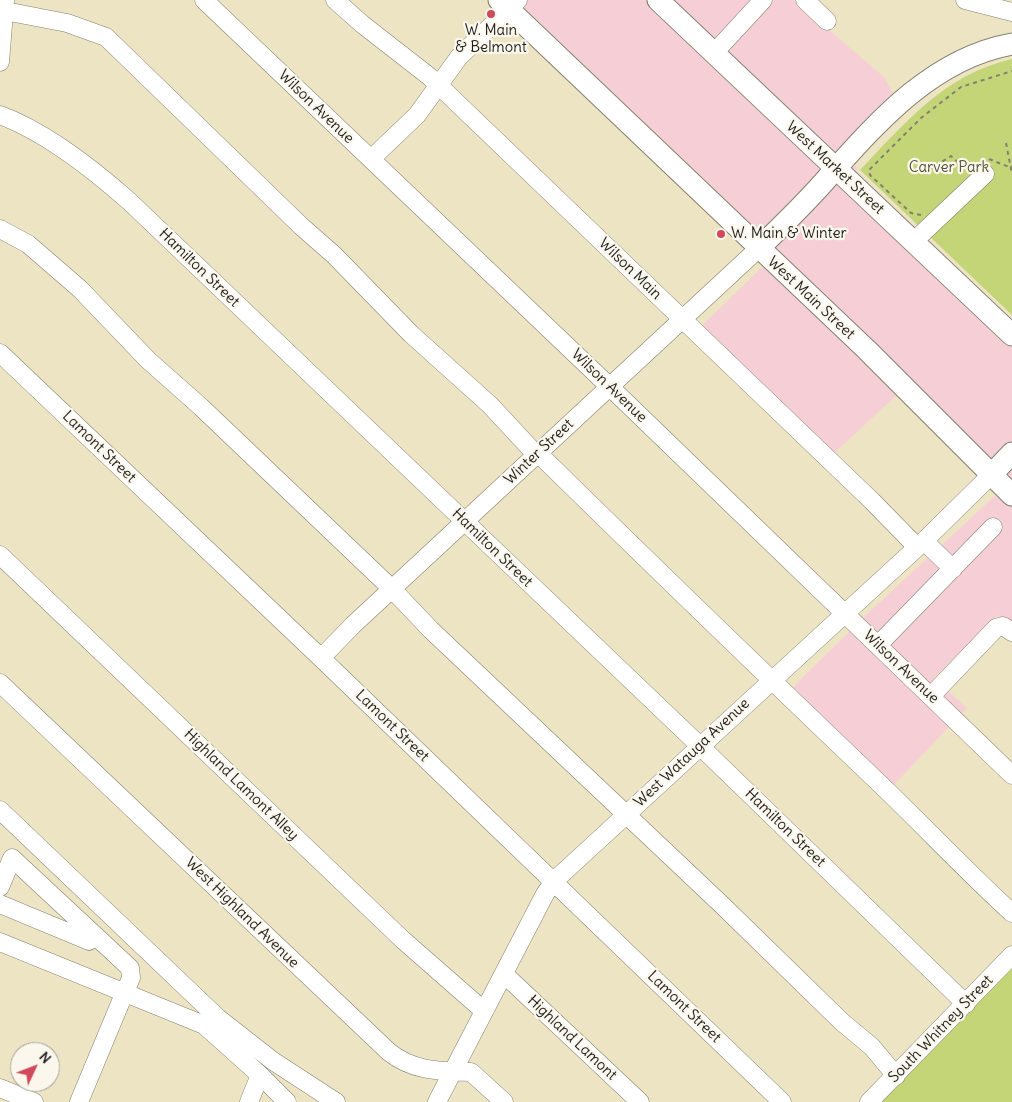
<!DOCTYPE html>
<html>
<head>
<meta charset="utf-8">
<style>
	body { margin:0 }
	#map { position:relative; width:1012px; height:1102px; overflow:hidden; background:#ede4c4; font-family:Delius,sans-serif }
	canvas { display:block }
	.north { position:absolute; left:10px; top:1042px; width:50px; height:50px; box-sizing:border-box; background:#fbf7ec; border:1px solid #a29f99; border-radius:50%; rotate:47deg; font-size:14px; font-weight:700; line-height:20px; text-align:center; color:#1c1c1c }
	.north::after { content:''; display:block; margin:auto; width:18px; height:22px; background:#d1495b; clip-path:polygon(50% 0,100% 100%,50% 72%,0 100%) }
</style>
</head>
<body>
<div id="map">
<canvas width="1012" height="1102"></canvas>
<div class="north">N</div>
</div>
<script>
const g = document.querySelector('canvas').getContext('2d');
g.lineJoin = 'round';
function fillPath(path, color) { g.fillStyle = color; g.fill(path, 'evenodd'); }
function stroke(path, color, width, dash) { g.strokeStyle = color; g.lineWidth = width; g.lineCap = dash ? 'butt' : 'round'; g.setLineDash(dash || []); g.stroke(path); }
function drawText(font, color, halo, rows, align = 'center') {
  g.font = font + ' Delius,sans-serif'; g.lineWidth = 4.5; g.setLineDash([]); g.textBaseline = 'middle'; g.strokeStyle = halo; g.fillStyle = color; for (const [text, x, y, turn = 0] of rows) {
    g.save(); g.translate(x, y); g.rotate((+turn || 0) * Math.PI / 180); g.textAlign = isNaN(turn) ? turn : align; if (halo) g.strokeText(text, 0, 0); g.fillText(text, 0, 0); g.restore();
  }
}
const built = new Path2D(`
	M516,0H794L884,77L893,93L841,151L856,167L857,172L1012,320V479L913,380L830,457L699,328L779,251Z
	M1012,480V629L997,615L934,678L967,708L890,789L789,691L866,615Z`);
const green = new Path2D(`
	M1012,59V315L860,170C905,123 945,74 1012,59Z
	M1012,967V1102H881Z`);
const path = new Path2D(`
	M1006,143L1012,174
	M989,159L1009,167L1012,166
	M929,170L951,156L967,170
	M921,215L911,213L870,175L869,170L921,118L961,87L1012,71`);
const minor = new Path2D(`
	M204,0L610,387L1012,775
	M335,0L362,24L430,77L872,501L917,547
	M805,0L827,21
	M965,0L1012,12
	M0,10L67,23L106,37L301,226L334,255L411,334L490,405L530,448L544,459C655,568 767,676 879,783C924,826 966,871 1012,913
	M714,53L763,0
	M0,62L5,0
	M0,115C46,132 94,170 130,202L700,746L966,1004
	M371,159L417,115L459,57L518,0
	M0,229L28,244L80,289L148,360L201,407L392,589L431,630L722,905L842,1022L872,1047L896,1076
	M913,242L985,174
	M0,353L321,658L782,1102
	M924,541L953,569
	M0,555L403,940L484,1011
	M878,645L993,527
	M321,658L353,625L758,249
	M0,683L389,1052C414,1072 441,1071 471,1072L504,1102
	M931,696L996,628L1003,626L1012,632
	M0,810L218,1018L273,1061L336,1102
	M0,887L12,858L130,968L131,978L124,994L79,1102
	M0,904L89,941L95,935
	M0,942L204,1025L260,1075L287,1102
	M504,974L640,1102
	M0,1088L34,1102
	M249,1102L260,1075
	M437,1102L545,894L554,881L924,541L991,475
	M869,1102L1012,955`);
const major = new Path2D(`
	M499,0L867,350L1012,495
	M658,0L1012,335
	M758,249C783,225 808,201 830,175C880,119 934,58 1012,44
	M991,475L1012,453`);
const markers = [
	[491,14,5,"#d1495b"],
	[721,234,5,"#d1495b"]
];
const poiNames = [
	["W. Main",491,31],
	["& Belmont",491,48],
	["W. Main & Winter",731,234,"left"]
];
const streetNames = [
	["Wilson Avenue",316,107,44],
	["West Market Street",835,168,43],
	["Hamilton Street",199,268,44],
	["Wilson Main",630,269,44],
	["West Main Street",811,298,43],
	["Wilson Avenue",609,386,44],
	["Lamont Street",99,447,44],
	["Winter Street",539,452,-43],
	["Hamilton Street",492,548,44],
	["Wilson Avenue",901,667,44],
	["Lamont Street",392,726,44],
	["West Watauga Avenue",692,753,-43],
	["Highland Lamont Alley",241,785,44],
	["Hamilton Street",785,828,44],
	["West Highland Avenue",242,913,44],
	["Lamont Street",684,1007,44],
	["South Whitney Street",941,1029,-46],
	["Highland Lamont",572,1038,43]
];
const parkNames = [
	["Carver Park",949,168]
];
fillPath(built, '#f6cfd6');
fillPath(green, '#c4d578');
stroke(minor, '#848070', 19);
stroke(major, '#848070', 23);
stroke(path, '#848070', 2, [4, 4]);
stroke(minor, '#fff', 18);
stroke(major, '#fff', 21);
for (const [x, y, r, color] of markers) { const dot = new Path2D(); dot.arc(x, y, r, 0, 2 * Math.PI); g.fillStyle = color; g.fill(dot); stroke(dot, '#fbf7ec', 2); }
drawText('15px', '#1c1c1c', '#fbf7ec', poiNames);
drawText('15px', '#1c1c1c', '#fbf7ec', streetNames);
drawText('15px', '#4e5438', '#fbf7ec', parkNames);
</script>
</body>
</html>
